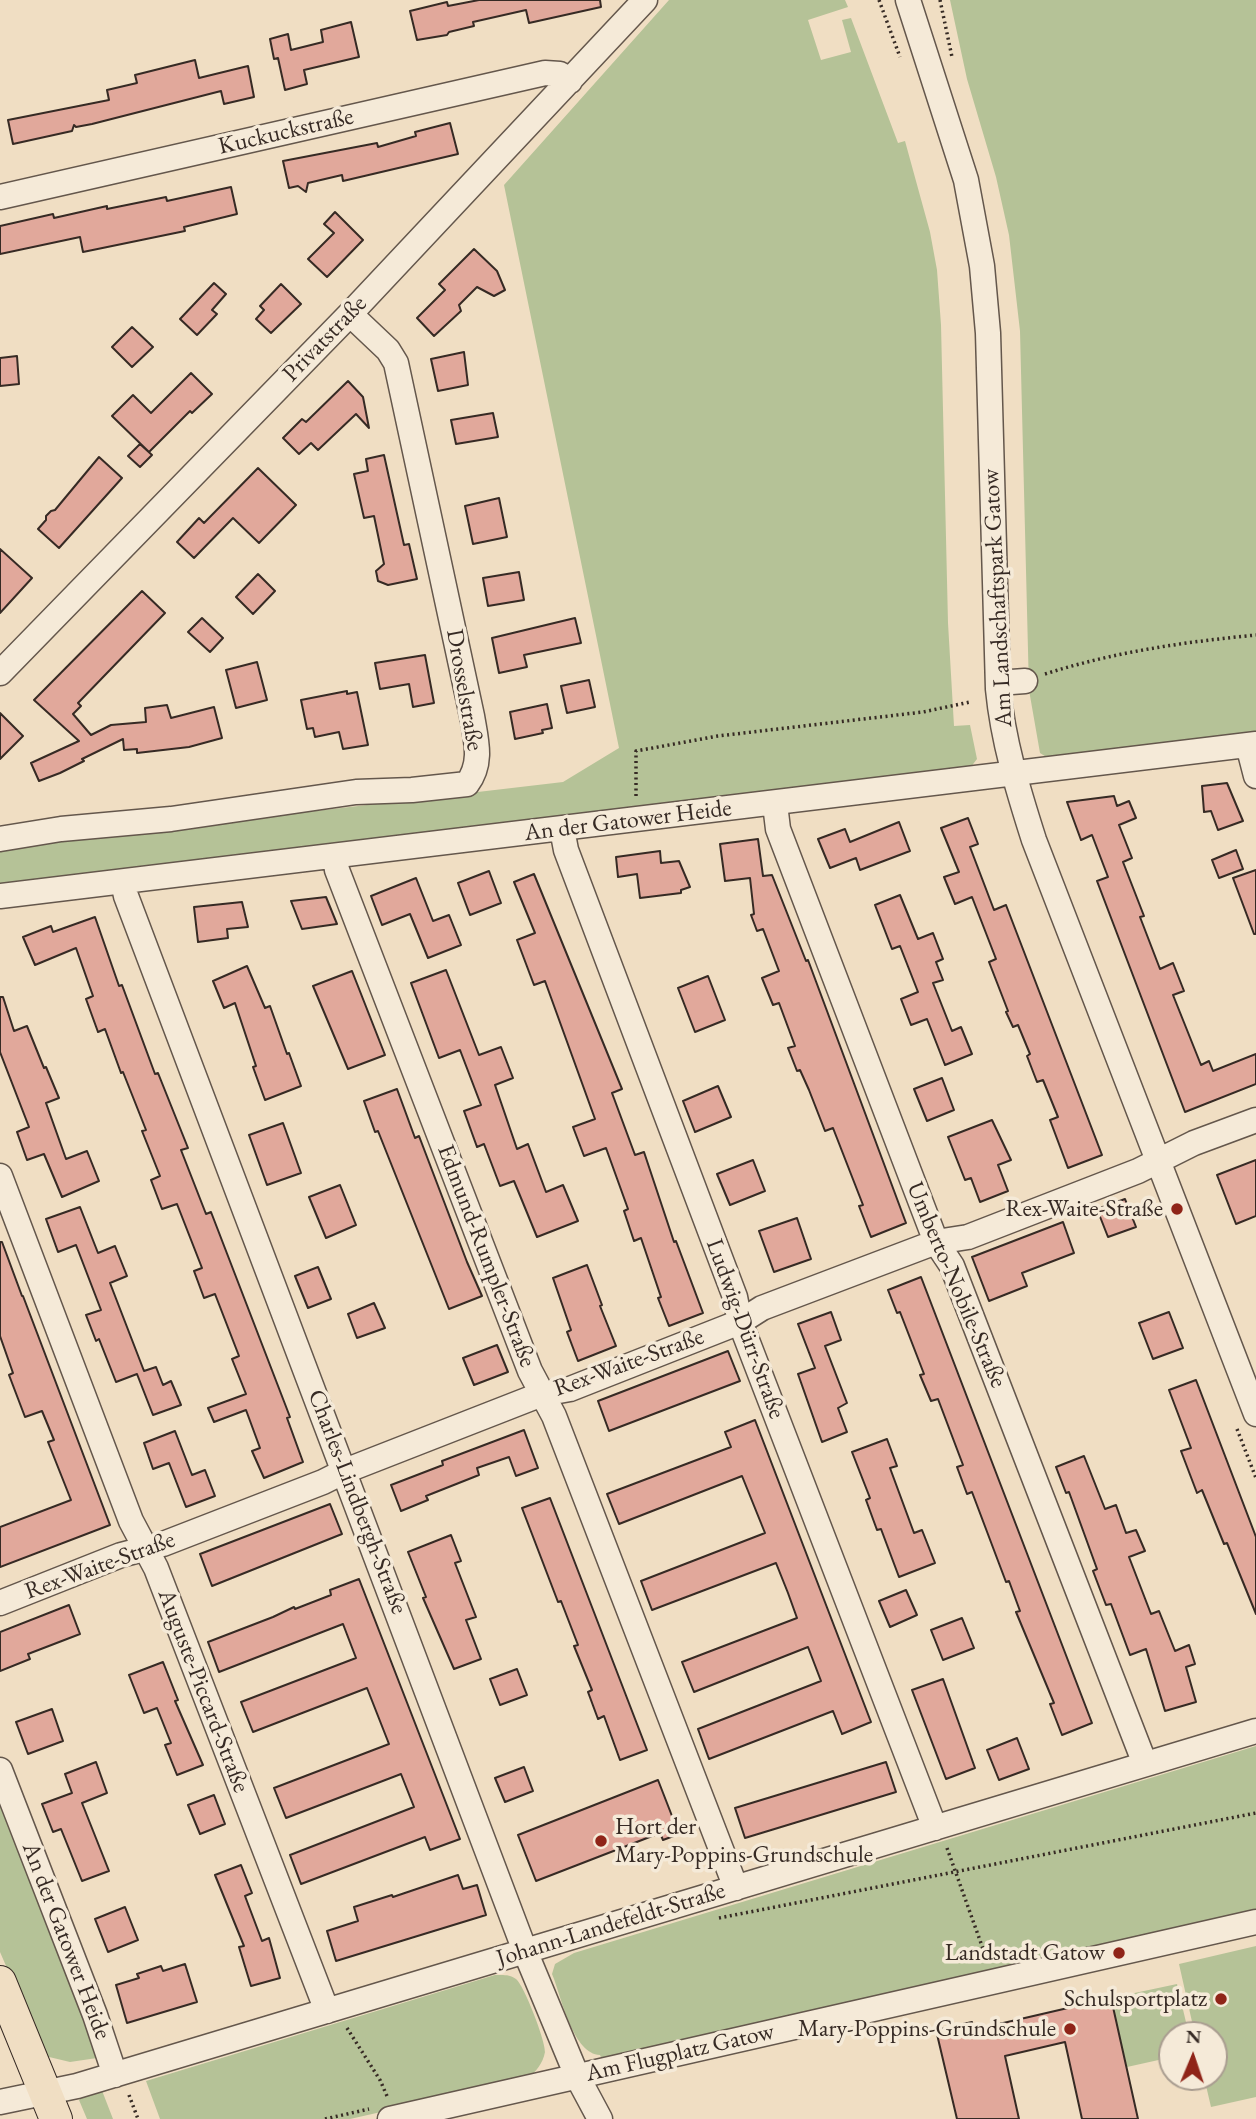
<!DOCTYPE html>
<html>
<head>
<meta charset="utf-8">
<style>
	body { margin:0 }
	#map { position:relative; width:1256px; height:2119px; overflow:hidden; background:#f0dec3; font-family:"EB Garamond",serif }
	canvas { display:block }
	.north { position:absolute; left:1158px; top:2021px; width:70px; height:70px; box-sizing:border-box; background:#f5ead8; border:2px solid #a99d90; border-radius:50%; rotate:2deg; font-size:19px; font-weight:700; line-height:28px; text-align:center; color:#362a24 }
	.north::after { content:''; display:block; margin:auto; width:24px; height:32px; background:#8f2418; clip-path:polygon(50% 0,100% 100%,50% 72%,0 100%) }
</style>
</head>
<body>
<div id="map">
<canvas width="1256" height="2119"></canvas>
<div class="north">N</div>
</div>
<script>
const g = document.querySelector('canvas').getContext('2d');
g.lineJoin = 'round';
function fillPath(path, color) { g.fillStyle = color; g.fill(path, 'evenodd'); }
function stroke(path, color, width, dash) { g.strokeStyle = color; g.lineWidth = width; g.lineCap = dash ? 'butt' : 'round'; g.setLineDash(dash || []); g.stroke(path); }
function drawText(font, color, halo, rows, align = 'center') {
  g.font = font + ' "EB Garamond",serif'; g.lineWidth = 7; g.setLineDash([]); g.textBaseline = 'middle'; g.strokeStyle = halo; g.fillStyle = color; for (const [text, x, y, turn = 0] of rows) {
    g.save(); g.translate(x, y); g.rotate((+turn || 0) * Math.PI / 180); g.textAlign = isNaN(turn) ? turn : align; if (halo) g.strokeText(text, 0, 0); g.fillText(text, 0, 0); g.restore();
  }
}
const green = new Path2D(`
	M669,0H845L848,7L808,20L821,60L851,52L842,20L851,18L898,143L905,141L930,232L937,270L941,325L948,623L954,726L970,725L977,759L967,772L0,887V848L563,782L619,748L504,185Z
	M950,0H1256V735L1051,760L1040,753L1029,690L1020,331L1009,235L996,177L967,79Z
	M1256,1746V1913L603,2062L600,2055C574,2054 562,2001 554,1979L552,1974L555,1964L574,1953Z
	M0,1795L95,2042L97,2058L70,2062L45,2056L0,1952Z
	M1256,1946V2097L1211,2107L1204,2077H1214V2035H1195L1179,1964Z
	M495,1975C502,1975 510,1974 516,1979C524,1985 546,2042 545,2052C543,2063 536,2072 527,2079L350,2119H160L146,2081Z
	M1177,1984L1189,2035H1172V2057L1127,2067L1111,1998Z
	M101,2088L113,2119H87L79,2100L85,2094Z`);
const building = new Path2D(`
	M479,0H600L601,7L529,23L526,10L473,22L474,26L449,32L447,35L417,40L410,11L447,2L448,6Z
	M351,22L359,57L304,70L307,84L285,90L278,58L274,59L270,39L288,34L291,50L323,42L321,30Z
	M195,60L199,78L248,66L254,97L224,104L221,91L92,124L76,127L74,125L72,131L13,144L8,120L109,100L107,90L137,83L135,75Z
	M450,123L458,154L343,181L342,175L308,183L306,192L298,186L289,188L283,161L377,143L378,147L416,136L415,132Z
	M231,187L237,214L184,227L185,231L83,252L80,237L0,254V226L53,214L54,218L107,206V209L166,197L167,201Z
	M335,212L363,240L327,277L308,259L334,233L324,224Z
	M474,249L497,271L505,290L494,296L477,287L459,305L461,311L434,336L417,318L445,290L439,284Z
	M214,283L226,294L212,310L217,314L197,335L180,319Z
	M281,284L301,304L271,333L256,319L264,310L260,306Z
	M132,327L153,347L132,367L112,347Z
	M464,352L468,385L438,391L431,359Z
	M17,356L19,384L0,386V358Z
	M191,373L212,394L192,413L190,411L149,452L112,416L133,395L151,413Z
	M348,381L363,397L369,428L356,414L318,450L311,443L299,454L283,438L302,419L306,422Z
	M493,413L498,437L456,444L451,420Z
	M140,444L152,455L140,467L128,456Z
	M384,455L404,545L409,544L417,579L388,585L378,581L376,571L384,564L374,516L364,518L354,474L368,471L366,459Z
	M99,457L122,478L59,548L38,529L46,520V516L51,511L55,510Z
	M258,468L296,505L259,543L233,518L194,558L177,542L199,518L204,523Z
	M499,498L507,537L473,544L465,506Z
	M0,549L32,578L0,613Z
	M519,572L524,600L488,606L483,578Z
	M258,574L275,591L253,614L236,597Z
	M142,591L165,613L78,703L81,706L73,714L91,735L111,725L146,722L145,708L167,705L171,718L214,707L222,738L189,747L137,753V749L124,750L123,739L82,759L84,761L60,773L39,781L31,763L79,741L34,700Z
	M202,618L223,638L210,652L188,632Z
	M575,618L581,643L524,655L527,667L499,673L492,638Z
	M425,655L434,703L413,707L409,684L380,689L375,663Z
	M257,662L267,700L236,708L226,670Z
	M589,680L595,707L567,713L561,686Z
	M347,691V694L357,692L368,745L343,749L339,732L315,737L313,728L307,729L301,700Z
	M547,704L552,728L542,730L543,733L515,739L510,712Z
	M0,713L23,736L0,759Z
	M1227,783L1243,821L1218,830L1211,811L1204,812L1202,786Z
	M1114,796L1117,806L1129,801L1136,818L1119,825L1132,858L1123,862L1144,916L1140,917L1160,969L1173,963L1184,991L1173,995L1201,1065L1209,1061L1213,1071L1256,1054V1084L1185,1112L1097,881L1108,877L1092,835L1081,840L1067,802Z
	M968,818L978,844L970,847L994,910L1006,905L1102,1155L1068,1168L1050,1120L1058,1117L1043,1080L1037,1082L1027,1056L1030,1054L1018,1025L1013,1027L1006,1012L1008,1011L989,962L996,959L972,897L955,904L944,877L959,872L941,828Z
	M899,822L910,851L860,870L856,858L830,868L818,839L845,829L850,842Z
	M758,839L763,876L772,875L806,961L808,960L906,1223L871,1237L859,1206L863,1205L833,1128L825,1131L809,1090L800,1070L797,1071L788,1048L795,1046L779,1003L773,1005L762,978L779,971L763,929L757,931L751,915L754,914L750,878L725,881L720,844Z
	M1236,850L1243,869L1219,878L1212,860Z
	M660,851L661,863L679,861L690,887L681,890V893L640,898L637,874L618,877L616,857Z
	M1256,870V934H1254L1233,878Z
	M489,871L501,903L470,915L458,883Z
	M534,874L622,1089L612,1093L635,1155L644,1152L674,1242L676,1241L703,1313L669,1326L658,1298L661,1297L641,1238L634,1241L624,1211L628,1209L606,1148L584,1156L573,1127L595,1119L545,981L534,985L517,940L535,933L514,882Z
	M416,878L433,921L449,915L461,945L428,958L410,914L382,925L371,896Z
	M900,895L918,939L933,933L943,959L936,962L943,980L933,983L952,1031L961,1027L972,1054L945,1065L927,1019L911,1025L901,999L918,992L900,946L892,949L875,905Z
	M326,897L337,924L302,929L291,901Z
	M242,902L248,927L227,929L228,938L198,942L194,907Z
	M95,917L119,986L122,985L155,1074L158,1073L188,1148L181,1150L206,1214L211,1212L290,1417L287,1418L303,1462L264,1478L252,1451L260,1448L246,1410L214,1422L208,1408L246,1394L232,1359L239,1356L215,1294L204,1298L194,1271L202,1268L177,1204L162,1209L151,1180L160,1176L142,1131L146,1130L123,1072L121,1073L105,1029L98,1032L86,999L93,996L76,948L35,965L23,937L51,926L53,932Z
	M247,966L265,1008L270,1006L287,1054L289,1053L301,1086L265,1100L253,1067L256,1066L235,1003L224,1008L213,981Z
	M446,970L479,1055L501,1047L513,1078L495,1085L517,1149L528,1144L546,1192L563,1185L578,1221L537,1237L514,1181L500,1186L484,1144L477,1147L464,1111L481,1105L460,1050L439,1058L411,983Z
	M352,971L385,1055L348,1069L313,986Z
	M708,976L725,1020L695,1032L678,988Z
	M0,997H3L14,1031L27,1026L44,1068L46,1067L59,1098L46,1103L66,1159L87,1151L99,1181L62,1197L44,1154L27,1160L17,1132L29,1127L0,1052Z
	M942,1078L954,1110L927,1121L914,1089Z
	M718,1086L731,1117L695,1132L683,1101Z
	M397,1089L415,1138L419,1136L467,1262L482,1296L449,1309L378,1131L375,1132L364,1101Z
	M992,1120L1011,1160L998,1165L1008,1191L980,1202L971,1178L965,1180L948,1137Z
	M283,1123L301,1173L267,1185L249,1135Z
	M753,1160L765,1191L730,1205L717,1174Z
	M1256,1160V1216L1236,1224L1217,1175Z
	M340,1185L356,1225L326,1238L309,1197Z
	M1125,1199L1136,1227L1108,1237L1097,1209Z
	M80,1207L98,1253L115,1246L127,1276L110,1283L144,1371L156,1367L163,1385L171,1381L181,1405L153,1415L137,1374L116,1382L99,1339L96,1341L86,1315L101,1310L76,1245L58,1252L46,1219Z
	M797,1218L811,1259L774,1272L759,1231Z
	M1063,1222L1074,1253L1022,1273L1027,1286L989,1301L972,1257Z
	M0,1242H2L22,1296H23L110,1525L0,1567V1527L71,1500L48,1442L54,1440L42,1411L25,1417L9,1375L13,1373L0,1336Z
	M587,1265L602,1305L600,1306L616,1346L578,1361L567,1332L571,1330L553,1278Z
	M318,1267L331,1299L308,1308L295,1276Z
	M921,1277L1092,1723L1062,1735L1050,1704L1054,1703L1016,1612L1020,1611L1009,1581L1006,1582L972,1492L967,1494L957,1467L963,1465L938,1399L931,1401L920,1375L924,1374L900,1312L897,1313L888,1290Z
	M374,1303L385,1328L357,1338L348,1314Z
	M831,1312L841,1340L825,1346L847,1403L838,1408L847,1432L822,1442L798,1374L815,1368L798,1324Z
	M1169,1312L1183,1348L1153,1359L1139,1323Z
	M497,1345L508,1372L474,1385L463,1358Z
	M728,1351L740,1381L609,1431L598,1401Z
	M1196,1380L1256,1537V1614L1227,1543L1224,1544L1202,1490L1197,1493L1181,1451L1191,1448L1169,1390Z
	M755,1420L871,1722L842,1734L833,1711L709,1759L698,1729L821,1681L808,1647L694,1692L682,1662L797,1618L788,1593L776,1563L652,1610L641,1581L765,1533L742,1476L619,1524L607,1494L731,1447L725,1432Z
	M524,1430L538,1468L516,1476L509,1457L477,1468L479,1475L426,1496L428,1500L401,1511L391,1485L443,1465L442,1461Z
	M175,1431L192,1475L205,1470L215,1496L186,1507L169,1463L153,1469L144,1443Z
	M887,1439L897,1466L890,1468L914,1533L922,1530L935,1563L899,1577L881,1529L877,1530L866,1500L870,1498L852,1452Z
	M1084,1456L1105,1509L1116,1505L1126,1533L1136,1530L1145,1551L1129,1557L1151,1614L1159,1611L1175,1651L1189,1645L1195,1664L1186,1667L1196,1702L1165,1711L1146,1649L1130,1655L1111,1604L1106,1605L1093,1571L1097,1569L1069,1492L1066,1493L1056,1467Z
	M550,1498L647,1750L620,1760L604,1716L598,1719L588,1692L592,1690L574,1646L578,1645L561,1601L558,1602L522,1508Z
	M330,1504L342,1534L212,1586L200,1554Z
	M451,1535L461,1561L455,1563L476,1617L466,1620L481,1659L454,1669L423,1598L426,1597L408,1552Z
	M359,1579L460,1839L430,1850L425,1837L301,1884L290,1855L414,1807L401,1774L286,1818L274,1788L389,1744L367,1688L253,1732L241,1702L356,1658L343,1624L219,1672L208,1642L273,1617L294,1607L295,1609L331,1595L330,1590Z
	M906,1590L917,1615L890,1627L879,1601Z
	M69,1605L80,1634L28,1654L30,1659L0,1671V1632Z
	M962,1618L974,1648L943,1660L931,1630Z
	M163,1662L178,1700L175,1701L203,1765L177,1775L165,1745L171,1743L157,1708L144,1713L129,1675Z
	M517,1669L527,1695L500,1705L490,1679Z
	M943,1679L975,1768L946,1779L912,1690Z
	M52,1709L63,1741L28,1754L16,1722Z
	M1017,1738L1029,1769L999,1780L987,1750Z
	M96,1762L107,1793L82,1803L109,1871L82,1881L61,1829L53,1832L42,1804L72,1793L65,1774Z
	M886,1762L896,1792L745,1838L735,1808Z
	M524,1767L533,1791L505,1802L495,1778Z
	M658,1780L679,1834L663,1840L660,1833L536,1881L518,1835Z
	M214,1795L225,1824L200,1834L188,1805Z
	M241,1865L252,1893L245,1896L262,1941L269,1938L280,1978L251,1986L239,1947L244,1946L215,1875Z
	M458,1875L463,1889L477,1885L486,1915L336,1961L327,1931L358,1921L354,1907L392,1895L393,1897Z
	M125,1907L138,1940L108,1952L95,1919Z
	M185,1964L197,2002L127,2023L116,1985L139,1978L137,1974L161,1966L163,1971Z
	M1111,1998L1138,2119H1082L1065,2042L1005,2056L1019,2119H957L936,2030L972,2022L973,2030Z`);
const path = new Path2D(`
	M879,0L900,57
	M940,0L952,57
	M1045,674C1114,652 1184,642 1256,635
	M636,796V751L718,736L923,712L970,702
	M1237,1429L1256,1478
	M947,1848L987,1960
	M719,1918L1256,1813
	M347,2028L380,2080L387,2096
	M129,2095L138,2119
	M325,2119L369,2109`);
const minor = new Path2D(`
	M908,0L966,180L982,266L988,333L998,689C1003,741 1018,790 1034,840L1256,1414
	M0,197L545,73L560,74L570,81
	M0,673L350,314L645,0
	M998,683L1025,681
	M1248,745L1256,776
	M775,804L778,829L936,1242L952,1266L1145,1764
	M562,829L566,850L735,1297L740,1322L935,1828
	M0,839L61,829L171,819L356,792L412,790L467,784C483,763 476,740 472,716L396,363L388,350L350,314
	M335,857L337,870L530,1371L554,1416L736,1888
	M123,882L126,896L525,1951L577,2076L600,2119
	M0,896L1256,744
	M0,1176L131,1521L156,1568L327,2011
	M0,1603L121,1555L163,1544L323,1482L345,1471L542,1394L570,1389L740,1322L762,1308L936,1242L968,1237L1138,1171L1194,1143L1256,1120
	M0,1770L95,2015L115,2075
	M0,2102L77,2086L1256,1731
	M390,2119L1256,1922`);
const major = new Path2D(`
	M0,1982L56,2119`);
const markers = [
	[1177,1209,7,"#8f2418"],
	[601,1841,7,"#8f2418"],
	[1119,1953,7,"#8f2418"],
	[1221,1999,7,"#8f2418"],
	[1070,2029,7,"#8f2418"]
];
const streetNames = [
	["Kuckuckstraße",286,132,-13],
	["Privatstraße",325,339,-46],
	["Am Landschaftspark Gatow",998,598,-93],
	["Drosselstraße",464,690,80],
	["An der Gatower Heide",628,821,-7],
	["Edmund-Rumpler-Straße",486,1256,69],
	["Umberto-Nobile-Straße",956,1285,67],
	["Ludwig-Dürr-Straße",745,1329,70],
	["Rex-Waite-Straße",629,1363,-20],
	["Charles-Lindbergh-Straße",357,1502,69],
	["Rex-Waite-Straße",100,1566,-20],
	["Auguste-Piccard-Straße",203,1691,69],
	["Johann-Landefeldt-Straße",611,1925,-17],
	["An der Gatower Heide",66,1941,69],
	["Am Flugplatz Gatow",680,2053,-13]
];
const poiNames = [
	["Rex-Waite-Straße",1163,1209],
	["Hort der",615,1827,"left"],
	["Mary-Poppins-Grundschule",615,1855,"left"],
	["Landstadt Gatow",1105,1953],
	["Schulsportplatz",1207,1999],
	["Mary-Poppins-Grundschule",1056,2029]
];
fillPath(green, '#b5c297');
fillPath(building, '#e1a89b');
stroke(building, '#362a24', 2);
stroke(minor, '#64574c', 27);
stroke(major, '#362a24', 34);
stroke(path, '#362a24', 3.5, [2, 3.5]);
stroke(minor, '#f5ead8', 24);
stroke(major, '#f0dec3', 32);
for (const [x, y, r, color] of markers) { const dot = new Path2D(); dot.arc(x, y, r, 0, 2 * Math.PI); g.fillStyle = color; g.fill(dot); stroke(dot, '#f5ead8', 2.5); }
drawText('24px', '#362a24', '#f5ead8', streetNames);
drawText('24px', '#362a24', '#f5ead8', poiNames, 'right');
</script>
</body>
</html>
